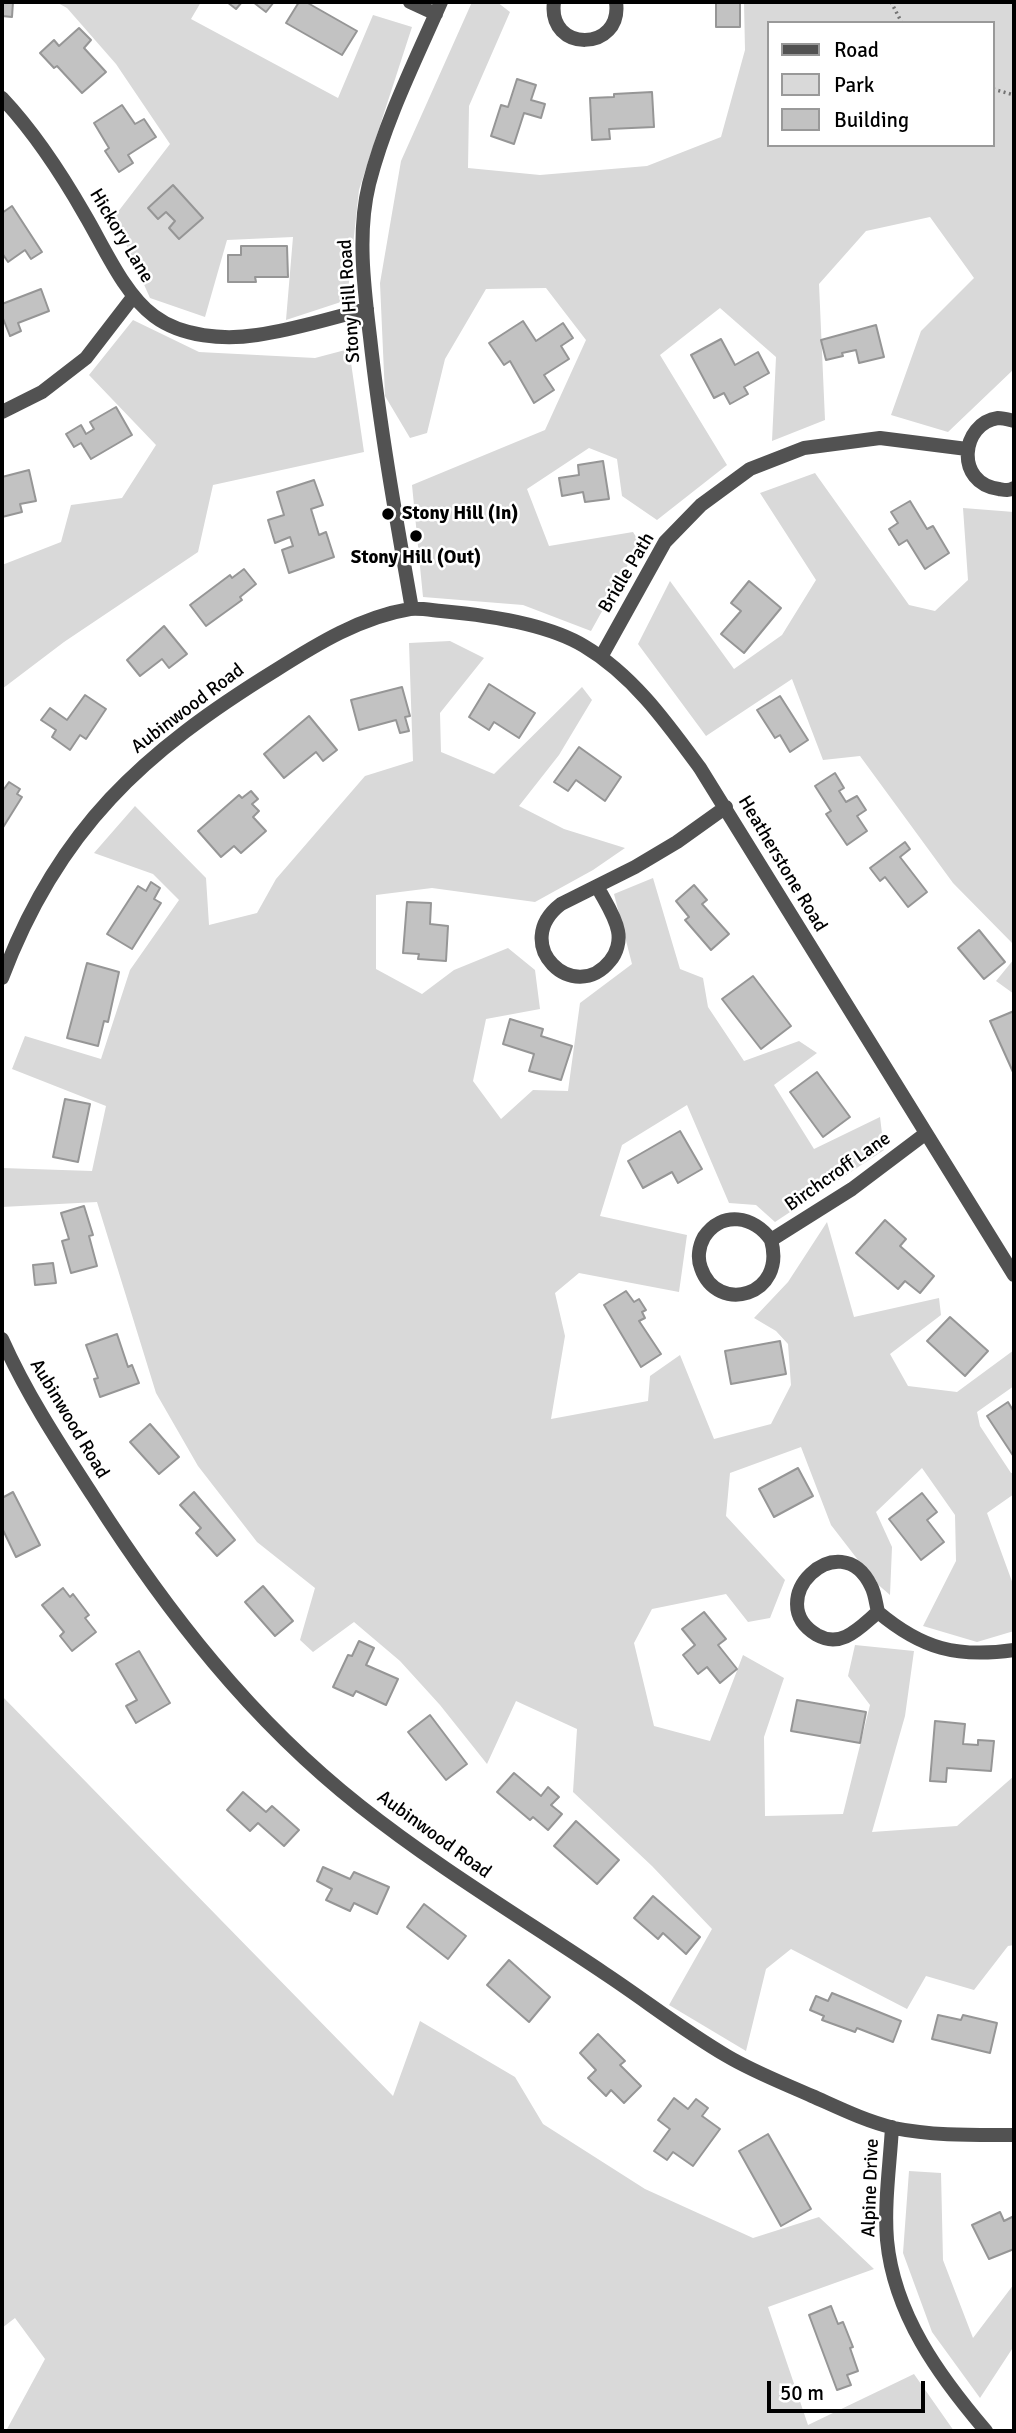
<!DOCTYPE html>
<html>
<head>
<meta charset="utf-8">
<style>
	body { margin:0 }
	#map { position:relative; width:1016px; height:2433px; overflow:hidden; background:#fff; font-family:Signika,sans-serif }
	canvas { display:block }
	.frame { position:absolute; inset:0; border:4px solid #000; pointer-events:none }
	.legend { position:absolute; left:767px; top:21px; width:228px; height:126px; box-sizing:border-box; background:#fff; border:2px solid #999; margin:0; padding:9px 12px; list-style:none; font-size:21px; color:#000 }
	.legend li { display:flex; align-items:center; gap:14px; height:35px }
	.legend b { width:35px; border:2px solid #999 }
	.scale { position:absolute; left:767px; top:2381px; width:158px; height:32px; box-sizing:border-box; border:4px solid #000; border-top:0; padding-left:9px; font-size:21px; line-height:24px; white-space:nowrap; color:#000; -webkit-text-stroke:5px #fff; paint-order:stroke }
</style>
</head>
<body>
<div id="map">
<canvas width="1016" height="2433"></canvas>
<div class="frame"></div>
<ul class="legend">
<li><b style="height:9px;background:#525252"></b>Road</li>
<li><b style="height:19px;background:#d9d9d9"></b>Park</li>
<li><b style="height:19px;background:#c2c2c2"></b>Building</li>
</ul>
<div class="scale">50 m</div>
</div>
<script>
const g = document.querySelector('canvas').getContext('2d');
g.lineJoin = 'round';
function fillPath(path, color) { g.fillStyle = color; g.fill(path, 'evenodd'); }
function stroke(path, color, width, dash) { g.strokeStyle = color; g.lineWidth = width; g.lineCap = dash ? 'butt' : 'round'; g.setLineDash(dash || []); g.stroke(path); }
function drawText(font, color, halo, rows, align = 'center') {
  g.font = font + ' Signika,sans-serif'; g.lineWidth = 5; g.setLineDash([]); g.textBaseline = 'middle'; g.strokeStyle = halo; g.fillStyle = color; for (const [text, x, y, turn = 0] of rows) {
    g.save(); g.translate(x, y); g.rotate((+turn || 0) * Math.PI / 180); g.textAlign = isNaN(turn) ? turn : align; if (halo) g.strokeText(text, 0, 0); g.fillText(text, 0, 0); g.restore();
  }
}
const green = new Path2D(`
	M56,2H201L191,19L338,98L373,15L412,27L359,190L347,300L286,320L293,237L227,240L205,317L150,298L114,217L170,144L116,64L67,8Z
	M472,2H497L510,12L469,106L468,168L540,175L647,166L721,137L745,50L744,2H1014V369L948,432L891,415L921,331L974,278L930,217L866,231L819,284L825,420L772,441L776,357L720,308L660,355L727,465L657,520L622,496L617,459L589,448L527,489L549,546L633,532L640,543L591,631L523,605L423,597L412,485L545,430L586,340L546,288L486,289L445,359L427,433L410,438L385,396L380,283L401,161ZM769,23H993V145H769Z
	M133,320L199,352L315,358L349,349L364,452L213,485L198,552L64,642L2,689V565L61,542L71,505L122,498L156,445L89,375Z
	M815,473L909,605L935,611L968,580L963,508L1014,512V945L953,883L860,756L823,760L792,679L706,736L638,644L670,581L734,669L782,635L816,580L760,493Z
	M450,641L484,658L440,713L441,752L494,774L582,687L592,700L559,755L519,806L564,829L625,848L593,870L535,902L432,888L376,895V969L422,994L454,970L508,948L535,970L540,1009L486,1019L473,1081L501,1119L533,1090L568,1091L580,1003L632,964L614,894L653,878L680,969L703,978L708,1007L744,1061L799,1041L817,1053L774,1085L814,1149L880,1117L884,1150L775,1222L756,1205L729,1203L687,1105L622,1145L600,1216L687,1235L679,1292L579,1273L555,1293L565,1336L551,1419L648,1401L650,1376L680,1355L714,1439L771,1424L791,1385L788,1344L776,1331L754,1318L788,1282L827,1222L854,1317L939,1298L941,1315L890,1354L908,1386L957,1392L1014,1350V1386L977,1412L980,1426L1011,1473H1014V1494L987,1513L1014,1587V1631L977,1642L923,1626L956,1561L955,1515L922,1468L876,1512L892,1547L890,1595L875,1582L831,1525L801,1447L730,1473L726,1516L785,1580L770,1618L748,1622L726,1594L652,1609L634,1643L654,1726L710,1741L743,1655L784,1678L764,1737L765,1816L843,1814L870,1705L848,1676L855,1645L914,1651L905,1716L872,1832L957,1826L1014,1776V1945L1008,1946L974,1990L926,1976L907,2009L791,1949L766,1969L746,2051L669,2005L712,1929L652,1866L573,1792L577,1729L516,1701L487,1764L440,1705L400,1661L354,1622L313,1652L300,1640L315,1588L257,1542L198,1466L156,1393L97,1202L2,1207V1168L92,1171L106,1106L12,1069L25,1036L101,1059L130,970L179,900L153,874L94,853L135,806L206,878L209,925L257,913L276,879L365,776L413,761L409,643Z
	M1014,959V994L996,981Z
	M2,1696L393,2096L420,2021L515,2077L543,2124L645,2189L753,2238L819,2217L874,2269L768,2307L808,2425L914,2374L954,2431H6L45,2359L15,2318L2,2328Z
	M909,2171L941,2173L943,2260L973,2338L1014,2284V2346L980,2398L932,2332L903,2253Z`);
const building = new Path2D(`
	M2,2H13L12,17L2,16Z
	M227,2H242L236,9Z
	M253,2H274L266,12Z
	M299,2H306L357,31L342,55L286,23Z
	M716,2H740V27H716Z
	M79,28L91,40L84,48L106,72L82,93L57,66L54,68L40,53L54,40L59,46Z
	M517,79L536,85L531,100L545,104L541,118L524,113L514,144L491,136L501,105L508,107Z
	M652,92L654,127L609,129L610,139L592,140L590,98L614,97V94Z
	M122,105L135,124L144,119L156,137L128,155L133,163L119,172L105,151L109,148L94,123Z
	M173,185L203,218L179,239L169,228L175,221L166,212L158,219L148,208Z
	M12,206L42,252L31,259L25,250L8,262L2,253V213Z
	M241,246H287L288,277H255L256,282H228V255H241Z
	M41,289L49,311L18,323L21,331L10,336L2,316V304Z
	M523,321L536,341L563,323L573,338L561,346L569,359L544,375L554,390L534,403L510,361L504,365L489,343Z
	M876,325L884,357L859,363L856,350L842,353L843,356L826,360L821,340Z
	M721,339L735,365L758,352L769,373L744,387L748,394L730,404L724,393L714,398L691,355Z
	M116,407L132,435L91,459L81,443L74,447L66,434L81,425L86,434L94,429L90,422Z
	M603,461L609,499L585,502L583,492L562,496L559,478L579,475L578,465Z
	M29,470L36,501L20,504L22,512L2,517V477Z
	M314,480L323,505L311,509L319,535L326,532L334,557L289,573L282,550L293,546L290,537L275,543L268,520L284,515L277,492Z
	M910,501L927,529L933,526L949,553L925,569L907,540L899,545L889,529L898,523L891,512Z
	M244,569L256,584L240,597L242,600L206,626L190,605L230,575L232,578Z
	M749,581L781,608L744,653L721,634L741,611L731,603Z
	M164,626L187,654L169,668L162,659L140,676L127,660Z
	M489,684L535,713L519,738L494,722L489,730L469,717Z
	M402,687L410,716L405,717L409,731L400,733L396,720L359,730L351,700Z
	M85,695L106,709L86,739L80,735L70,750L52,737L56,730L41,720L50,708L67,720Z
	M780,696L808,740L790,752L780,735L775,738L757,710Z
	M309,716L337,750L323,761L316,752L284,778L264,754Z
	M579,747L621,777L605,801L576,780L568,791L554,782Z
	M835,773L844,788L839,791L846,802L857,796L866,810L857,816L867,831L847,845L826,814L831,811L815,786Z
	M9,782L20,789L17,794L22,797L2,829V788L4,789Z
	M251,791L258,799L252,804L259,811L253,817L266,831L241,853L234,846L221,857L198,831L239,795L242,798Z
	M905,842L910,849L900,857L927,892L908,907L885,877L880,881L870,868Z
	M151,882L160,888L154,899L161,903L132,949L107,934L138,886L146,891Z
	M694,885L707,900L702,904L729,934L711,950L685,920L689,917L676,901Z
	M407,902L431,903L430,924L448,926L446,961L418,959L419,954L403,953Z
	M979,930L1005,962L984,979L958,948Z
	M87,963L119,972L108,1022L104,1021L98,1046L67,1038Z
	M753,976L791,1026L761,1049L722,999Z
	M1014,1011V1071L1013,1072L990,1021Z
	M510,1019L543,1029L541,1036L572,1046L561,1080L529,1071L534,1054L503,1044Z
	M817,1072L850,1117L823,1137L790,1092Z
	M65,1099L90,1104L78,1162L53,1157Z
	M680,1131L702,1169L678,1183L672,1172L643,1188L628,1161Z
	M84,1206L93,1235L89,1236L97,1266L71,1273L62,1241L69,1239L61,1213Z
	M885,1220L906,1239L900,1246L934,1276L920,1293L905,1281L898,1289L856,1253Z
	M53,1263L56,1283L35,1285L33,1265Z
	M626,1291L634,1302L639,1299L646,1310L642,1312L645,1318L639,1321L661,1354L641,1367L604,1305Z
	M950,1317L988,1351L965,1376L927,1341Z
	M117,1334L128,1367L132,1365L139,1383L100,1397L94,1379L98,1378L86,1345Z
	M780,1341L786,1374L731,1384L725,1351Z
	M1008,1402L1014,1412V1457L987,1416Z
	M150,1424L179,1457L159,1474L130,1442Z
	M798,1468L813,1496L774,1517L759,1489Z
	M13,1492L40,1545L16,1557L2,1528V1498Z
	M194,1492L235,1540L217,1556L196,1533L201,1528L180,1505Z
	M922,1493L937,1512L927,1520L944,1542L921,1560L889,1519Z
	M263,1586L293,1621L275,1636L245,1602Z
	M63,1588L70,1597L73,1594L89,1615L85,1618L96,1632L72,1651L60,1636L64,1632L42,1605Z
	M704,1612L726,1639L718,1645L737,1669L720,1683L707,1667L698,1674L683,1655L695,1645L682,1629Z
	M359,1641L374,1648L366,1665L398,1679L386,1705L356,1691L353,1696L333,1687L348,1655L352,1656Z
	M139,1651L170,1703L136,1723L126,1706L137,1700L116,1664Z
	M797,1700L866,1712L860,1743L791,1731Z
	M430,1715L467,1764L446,1780L408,1732Z
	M935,1721L965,1724L963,1744L978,1745V1740L994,1741L991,1771L947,1768L946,1782L930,1781Z
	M514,1773L541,1796L548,1787L559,1797L551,1805L562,1814L548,1830L533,1817L530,1820L497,1792Z
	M243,1792L266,1812L272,1806L299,1830L284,1846L258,1823L250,1831L227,1810Z
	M576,1821L619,1860L597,1884L554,1846Z
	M323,1867L350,1879L354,1872L389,1887L377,1914L354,1903L350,1911L326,1900L332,1889L317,1881Z
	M653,1896L700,1937L686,1954L663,1933L658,1939L634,1918Z
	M424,1904L466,1936L448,1959L407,1927Z
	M509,1960L550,1997L529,2022L487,1985Z
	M832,1993L901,2021L893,2042L857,2028L855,2032L822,2020L824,2016L810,2010L816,1996L828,2001Z
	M938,2015L961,2020L963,2015L997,2023L990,2053L932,2039Z
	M598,2034L625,2061L620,2065L641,2086L624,2103L611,2090L606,2096L588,2078L596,2070L580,2053Z
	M674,2098L688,2109L696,2099L708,2108L702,2116L720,2129L693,2166L673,2152L667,2160L654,2151L670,2129L658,2120Z
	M768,2134L811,2209L781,2226L739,2151Z
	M1000,2212L1004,2221L1014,2216V2249L989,2259L972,2225Z
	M831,2306L838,2324L843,2322L853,2347L850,2348L858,2371L847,2375L851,2385L837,2390L809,2315Z`);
const path = new Path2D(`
	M891,2L902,23
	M993,89L1014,95`);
const minor = new Path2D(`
	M410,2L436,14
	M554,2C547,53 623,52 616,2
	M2,98C35,133 61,173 85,215C104,247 124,294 154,316C182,337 224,340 257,335C294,330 331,318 367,309
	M2,412L42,392L86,358L133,297
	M1014,421C1010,420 1003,418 998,418C961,423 954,483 999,489C1005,490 1008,491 1014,488
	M412,609C396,518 380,428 370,337C364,287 357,233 369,184C385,121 415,61 441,2
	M601,657L665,542L701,505L750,469L804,448L880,438L967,449
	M597,886C604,900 615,915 618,931C620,941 617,953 610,961C574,1006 509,944 561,904L635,867L677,842L726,807
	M2,978C58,829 143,752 276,670C317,644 361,617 410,609C420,608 431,610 441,611C486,615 546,623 584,646C633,675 667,723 700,768L1014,1275
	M771,1240C754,1216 722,1210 704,1237C699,1246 697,1258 701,1268C717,1315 787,1296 771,1240L852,1189L925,1134
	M2,1339C27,1395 60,1445 93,1496C167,1612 251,1720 360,1806C437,1867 522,1918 604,1973C645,2000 684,2031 727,2056C754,2072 783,2083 812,2096C839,2108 865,2121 894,2128C933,2136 974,2135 1014,2135
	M878,1612C860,1627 842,1649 817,1635C760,1601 840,1522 871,1586C875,1593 876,1604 878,1612C922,1649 957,1658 1014,1650
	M892,2127C890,2164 884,2203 887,2240C894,2314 939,2376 986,2431`);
const markers = [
	[388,514,7,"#000"],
	[416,536,7,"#000"]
];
const streetNames = [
	["Hickory Lane",121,236,59],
	["Stony Hill Road",350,301,-94],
	["Bridle Path",627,573,-59],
	["Aubinwood Road",188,709,-37],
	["Heatherstone Road",782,864,59],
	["Birchcroff Lane",838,1172,-35],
	["Aubinwood Road",69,1419,59],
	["Aubinwood Road",434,1835,36],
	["Alpine Drive",871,2188,-88]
];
const poiNames = [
	["Stony Hill (In)",402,514],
	["Stony Hill (Out)",416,558,"center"]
];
fillPath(green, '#d9d9d9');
fillPath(building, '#c2c2c2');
stroke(building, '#969696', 2);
stroke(path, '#747474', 3.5, [2, 3.5]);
stroke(minor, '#525252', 14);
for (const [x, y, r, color] of markers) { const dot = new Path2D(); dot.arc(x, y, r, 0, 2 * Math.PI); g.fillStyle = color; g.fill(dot); stroke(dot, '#fff', 2.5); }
drawText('19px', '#000', '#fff', streetNames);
drawText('bold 19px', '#000', '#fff', poiNames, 'left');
</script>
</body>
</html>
